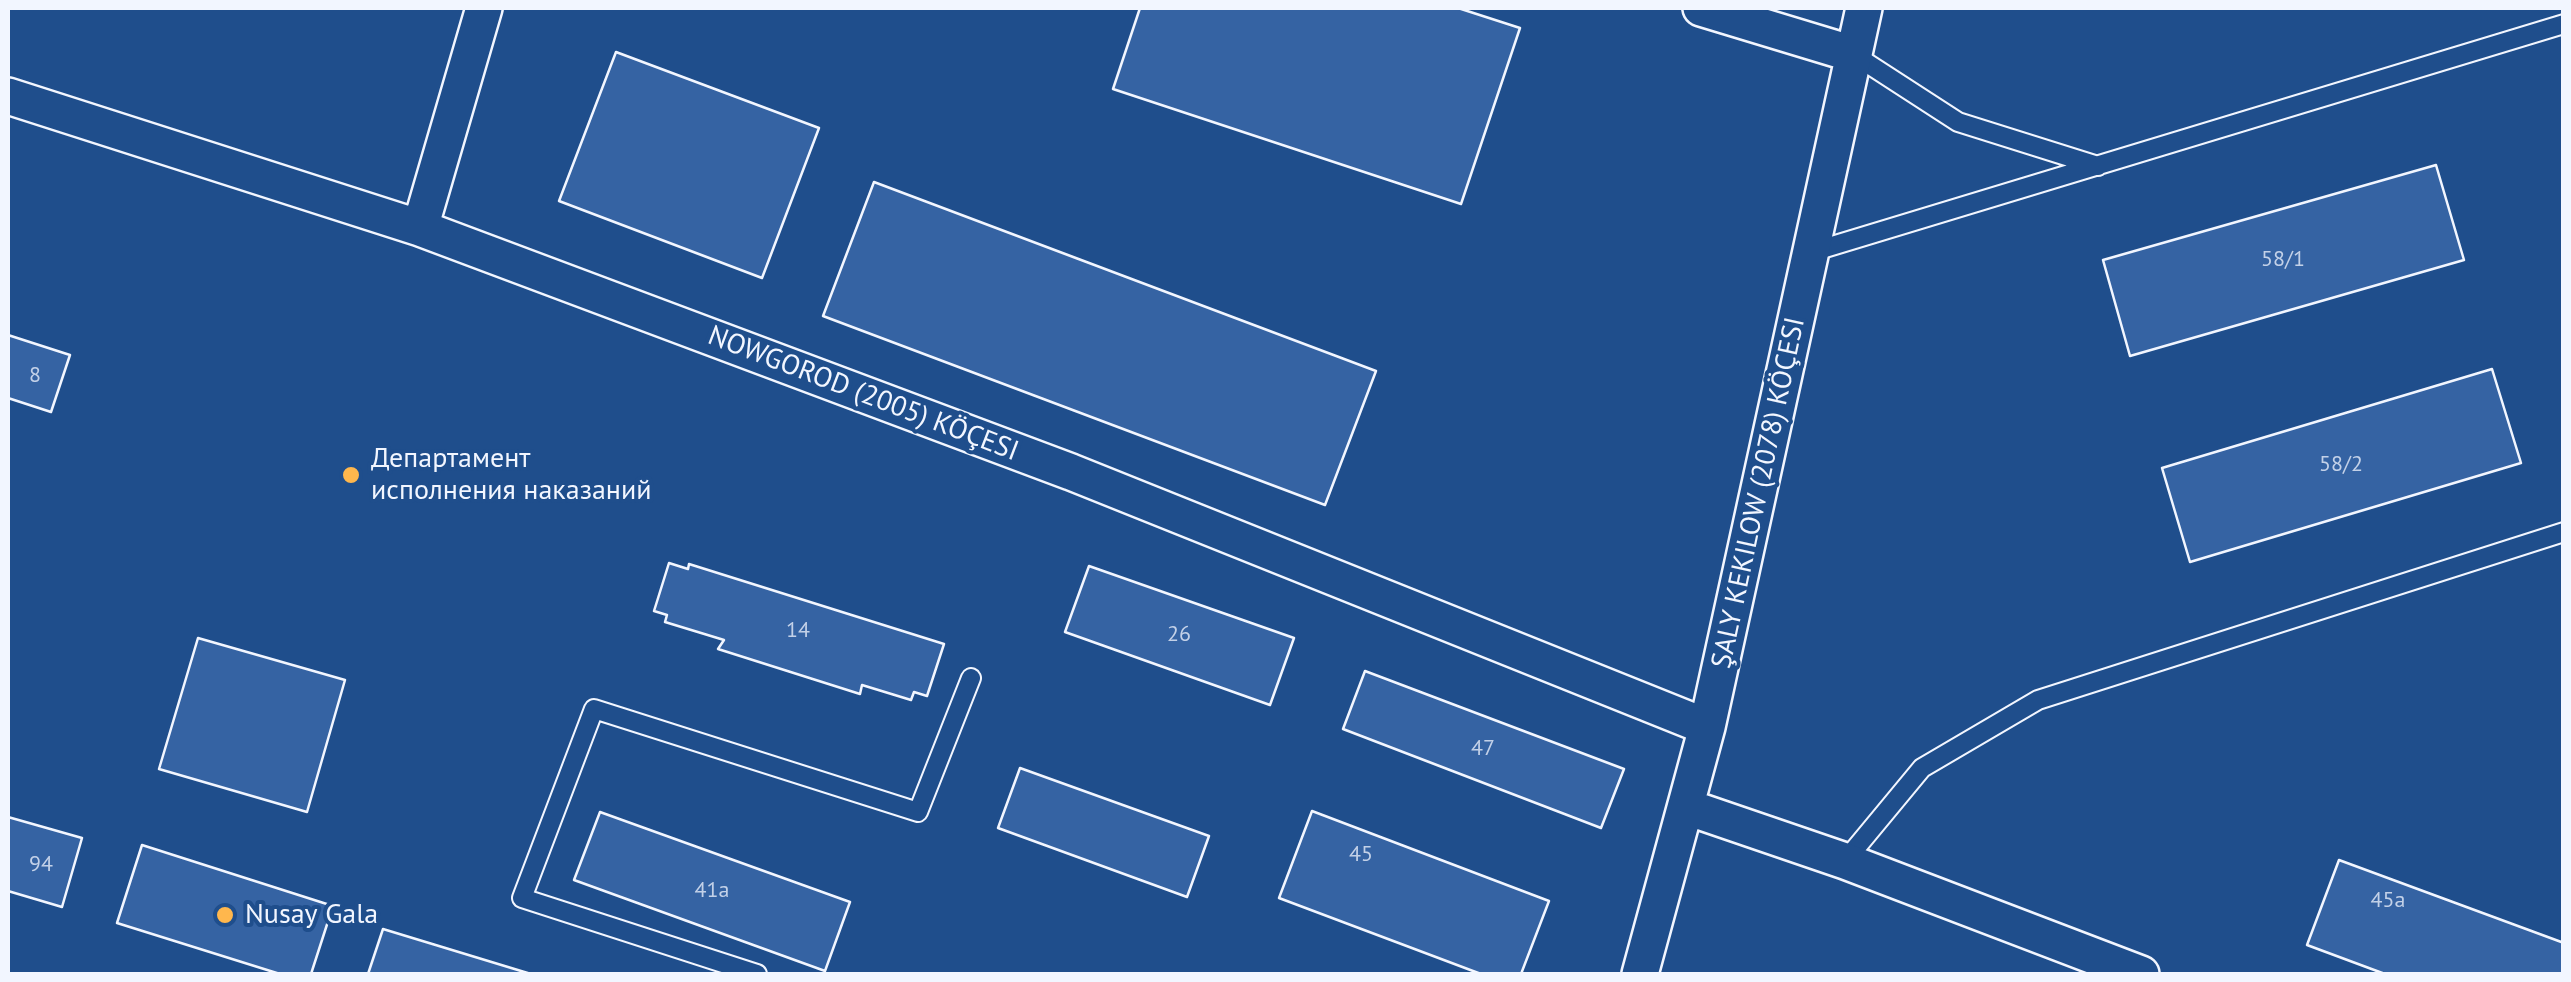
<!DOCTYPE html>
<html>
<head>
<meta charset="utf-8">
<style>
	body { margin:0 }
	#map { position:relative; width:2571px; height:982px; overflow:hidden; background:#1f4e8c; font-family:"PT Sans",sans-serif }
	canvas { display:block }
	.frame { position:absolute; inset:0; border:10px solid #f2f6ff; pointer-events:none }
</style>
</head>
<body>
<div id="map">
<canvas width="2571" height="982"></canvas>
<div class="frame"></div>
</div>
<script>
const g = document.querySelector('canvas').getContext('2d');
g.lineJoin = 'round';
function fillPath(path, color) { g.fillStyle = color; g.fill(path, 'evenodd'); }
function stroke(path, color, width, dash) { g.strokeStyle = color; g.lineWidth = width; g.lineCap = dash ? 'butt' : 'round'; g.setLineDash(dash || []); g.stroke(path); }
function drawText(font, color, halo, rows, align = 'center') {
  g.font = font + ' "PT Sans",sans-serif'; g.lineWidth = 8; g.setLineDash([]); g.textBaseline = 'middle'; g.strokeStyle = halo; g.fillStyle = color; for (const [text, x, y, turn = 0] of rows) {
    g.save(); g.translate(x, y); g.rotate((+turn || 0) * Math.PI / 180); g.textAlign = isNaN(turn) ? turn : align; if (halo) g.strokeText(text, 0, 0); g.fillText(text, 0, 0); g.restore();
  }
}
const building = new Path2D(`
	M1140,8H1458L1520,28L1461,204L1113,89Z
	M616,52L819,128L762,278L559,201Z
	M2436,165L2464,260L2130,356L2103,260Z
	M874,182L1376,371L1325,505L823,316Z
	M8,335L70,355L51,412L8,398Z
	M2492,369L2521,463L2190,562L2162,468Z
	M669,563L688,569L689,564L944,644L927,696L914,692L911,700L862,685L860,694L718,649L724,640L665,622L667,615L654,611Z
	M1089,566L1294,638L1270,705L1065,632Z
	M198,638L345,680L307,812L159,769Z
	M1365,671L1624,769L1601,828L1343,729Z
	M1020,768L1209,836L1187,897L998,828Z
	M1312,811L1549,901L1521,974H1481L1279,898Z
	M600,812L850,902L825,971L574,880Z
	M8,817L82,838L62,907L8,891Z
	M142,845L333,906L311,974H280L117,923Z
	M2339,860L2564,943V974H2385L2307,945Z
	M383,929L531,974H368Z`);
const lane = new Path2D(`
	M1853,54L1958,122L2098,166
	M1812,252L2564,24
	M1845,861L1922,768L2038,700L2564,532
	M757,974L522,898L594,709L918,812L971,678`);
const street = new Path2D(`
	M1701,8L1853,54
	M8,96L420,228L1071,472L1707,727
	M420,228L484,8
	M1687,807L1845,861L2141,974
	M1640,974L1707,727L1864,8`);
const markers = [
	[351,475,10,"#ffb74d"],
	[225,915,10,"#ffb74d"]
];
const numberNames = [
	["58/1",2283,260],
	["8",35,376],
	["58/2",2341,465],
	["14",798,631],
	["26",1179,635],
	["47",1483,749],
	["45",1361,855],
	["94",41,865],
	["41а",712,891],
	["45a",2388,901]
];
const streetNames = [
	["NOWGOROD (2005) KÖÇESI",863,394,21],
	["ŞALY KEKILOW (2078) KÖÇESI",1759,493,-78]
];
const poiNames = [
	["Департамент",371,459],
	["исполнения наказаний",371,491],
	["Nusay Gala",245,915]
];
fillPath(building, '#3563a3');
stroke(building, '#f2f6ff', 2.5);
stroke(lane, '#f2f6ff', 22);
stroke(street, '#f2f6ff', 40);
stroke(lane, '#1f4e8c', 18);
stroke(street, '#1f4e8c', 35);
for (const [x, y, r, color] of markers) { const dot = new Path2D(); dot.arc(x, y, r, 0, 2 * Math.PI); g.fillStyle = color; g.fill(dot); stroke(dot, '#1f4e8c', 4); }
drawText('22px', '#c3d1e8', null, numberNames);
drawText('28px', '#f2f6ff', '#1f4e8c', streetNames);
drawText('28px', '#f2f6ff', '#1f4e8c', poiNames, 'left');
</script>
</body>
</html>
